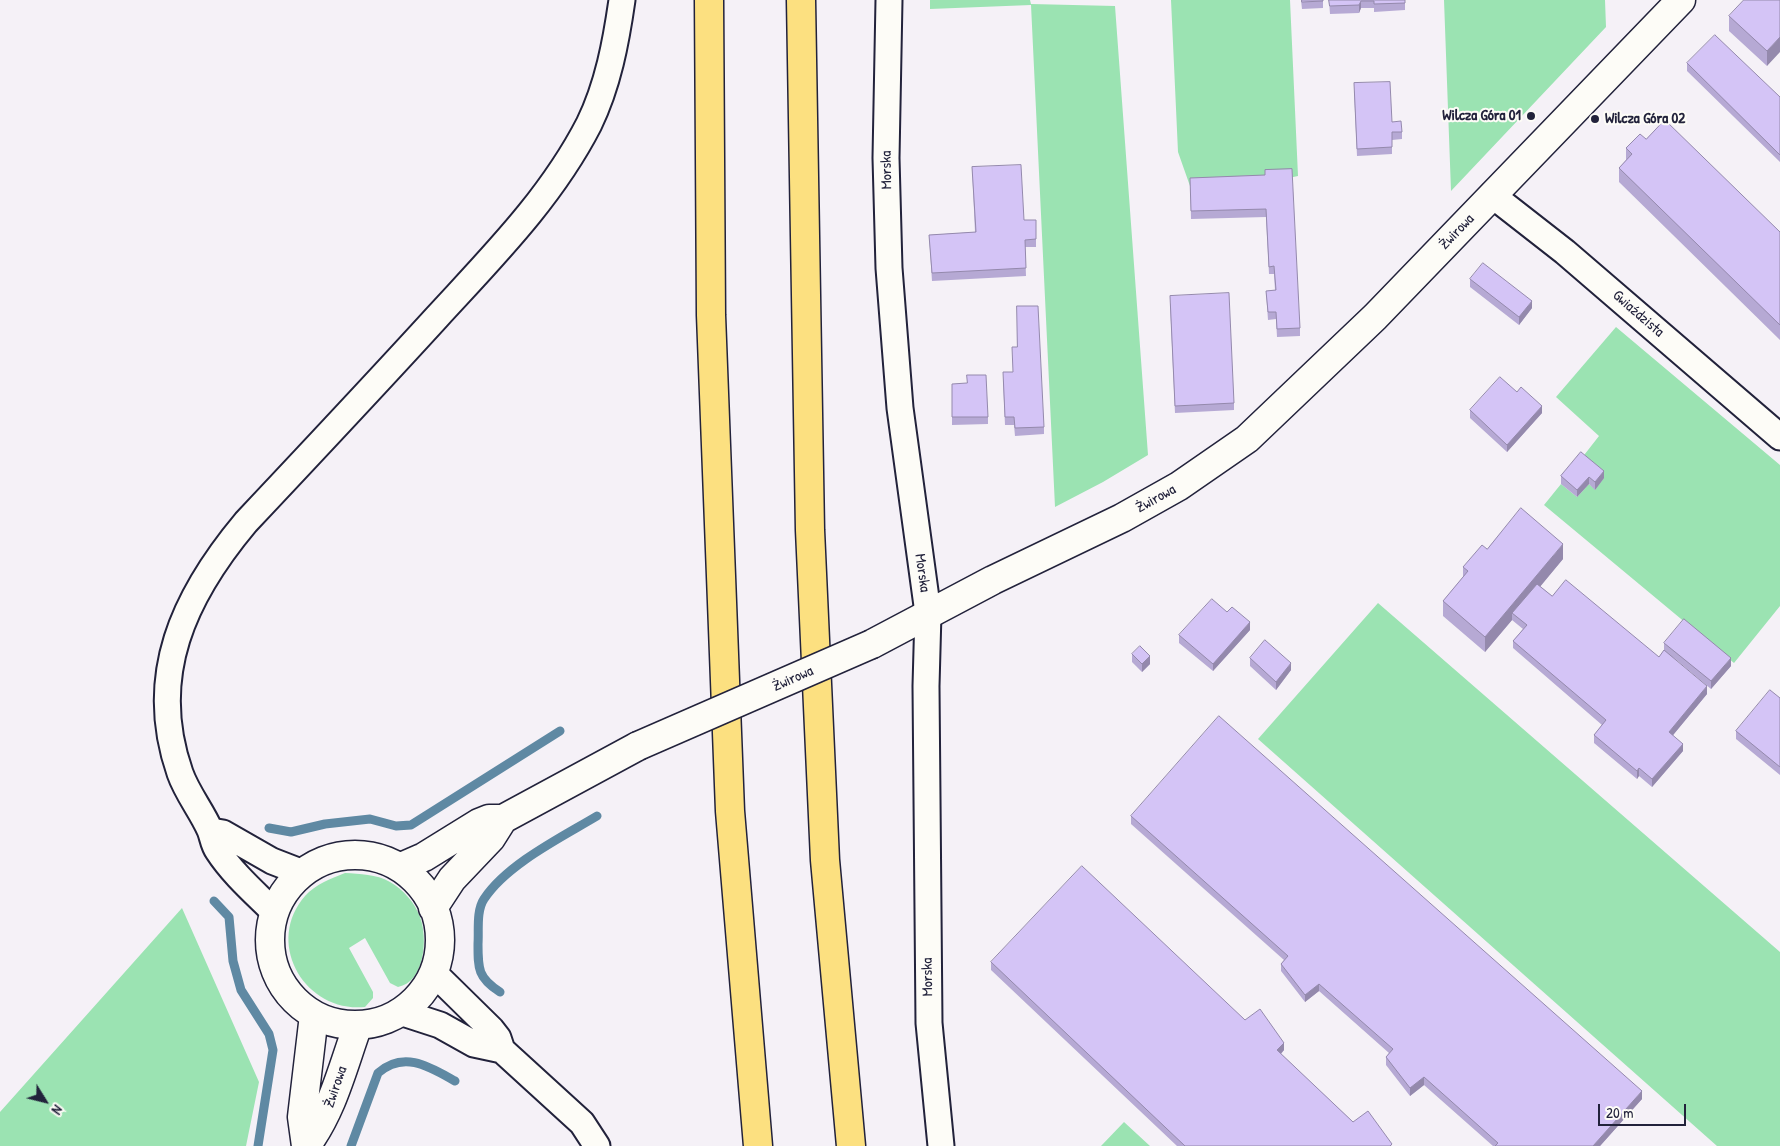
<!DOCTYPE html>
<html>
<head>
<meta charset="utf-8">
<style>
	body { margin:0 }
	#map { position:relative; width:1780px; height:1146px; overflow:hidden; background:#f5f1f7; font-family:"Patrick Hand",sans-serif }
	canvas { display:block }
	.north { position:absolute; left:20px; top:1076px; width:50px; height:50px; -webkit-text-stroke:4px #fdfcf7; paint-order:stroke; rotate:126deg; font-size:14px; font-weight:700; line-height:20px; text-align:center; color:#22223b }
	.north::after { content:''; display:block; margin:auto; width:18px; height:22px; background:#22223b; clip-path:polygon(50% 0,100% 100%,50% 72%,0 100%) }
	.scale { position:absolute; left:1598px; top:1104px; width:88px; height:22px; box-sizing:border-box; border:2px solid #22223b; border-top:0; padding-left:6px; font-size:15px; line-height:18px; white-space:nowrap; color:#22223b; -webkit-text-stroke:4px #fdfcf7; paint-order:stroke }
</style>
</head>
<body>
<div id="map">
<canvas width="1780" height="1146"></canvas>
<div class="north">N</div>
<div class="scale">20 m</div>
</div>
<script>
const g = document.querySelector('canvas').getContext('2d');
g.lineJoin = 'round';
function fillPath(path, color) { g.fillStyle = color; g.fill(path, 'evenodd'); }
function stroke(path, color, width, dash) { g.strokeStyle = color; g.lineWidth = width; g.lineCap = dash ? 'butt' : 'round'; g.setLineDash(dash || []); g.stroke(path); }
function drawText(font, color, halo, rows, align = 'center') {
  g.font = font + ' "Patrick Hand",sans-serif'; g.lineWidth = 4; g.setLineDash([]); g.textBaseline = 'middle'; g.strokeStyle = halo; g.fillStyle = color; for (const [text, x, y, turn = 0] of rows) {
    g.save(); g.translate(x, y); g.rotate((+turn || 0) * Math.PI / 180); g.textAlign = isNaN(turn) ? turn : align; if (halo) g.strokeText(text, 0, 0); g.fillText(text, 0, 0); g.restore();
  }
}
const green = new Path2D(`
	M930,0H1030L1031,4L1115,6L1148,455L1103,482L1055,507L1031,5L930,9Z
	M1171,0H1290L1298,176L1265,183L1190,186L1178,152Z
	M1444,0H1605L1606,27L1451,191Z
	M1616,327L1780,465V606L1734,663L1544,505L1561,484L1577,497L1589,484L1596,490L1581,459L1599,436L1556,397Z
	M1378,603L1780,952V1146H1717L1258,739Z
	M345,873C360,874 376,874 390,882C403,889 415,903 420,917C428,938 425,982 398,987L390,983L365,938L349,948L373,992V998L365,1007C305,1013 264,943 305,896C316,884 330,879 345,873Z
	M182,908L259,1082L246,1146H0V1112Z
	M1124,1122L1150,1146H1101Z`);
const stream = new Path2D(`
	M269,828L291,832L325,824L370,819L396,826L411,825L560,731
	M214,901L229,917L233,961L241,990L269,1034L273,1050L258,1146
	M500,992C478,978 478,969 478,944C479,931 476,911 484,899C507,864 562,837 597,816
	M351,1146L378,1073C404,1050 430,1067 455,1081`);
const minor = new Path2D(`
	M889,0L886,158L889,268L900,408L928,613L926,686L929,1023L941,1146
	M1492,195L1565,252L1780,437
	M211,831L223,833L272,861L303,873
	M274,912C255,893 233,874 218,851C213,844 213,837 210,830C201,810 187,793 180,773C146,676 184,596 246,522C310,454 374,386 437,317C493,256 551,198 589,124C608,85 616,42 622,0
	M434,973L491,1029L498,1038L502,1050L582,1123L597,1146
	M400,1012L440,1025L474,1044L502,1050`);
const tertiary = new Path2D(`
	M872,644L993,580L1122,518L1179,486L1247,439L1375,317L1681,0
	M270 940a85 85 0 1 1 170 0a85 85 0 1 1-170 0Z
	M401,867L424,857L479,823L489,819H503L638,746
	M433,908L452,879L491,838L503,819
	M306,1146L302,1117L314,1015
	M306,1146C333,1110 343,1066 358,1025`);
const motorway = new Path2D(`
	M709,0L711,315L730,811L758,1146
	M801,0L810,530L825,860L851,1146`);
const tertiaryBridge = new Path2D(`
	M638,746L872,644`);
const wall = new Path2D(`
	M1301,0H1323V8L1302,9Z
	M1329,0H1405V10L1374,12V8H1361L1359,13L1330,14Z
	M1780,0L1767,66L1729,31V16Z
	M1687,63L1780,97V162L1687,71Z
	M1354,91L1392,122L1402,132V139L1392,140V154L1357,156Z
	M1626,148L1780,232V340L1619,182V168L1626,160Z
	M972,167L1024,220L1036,239V247H1025L1026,276L932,281L929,235L975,232Z
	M1265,175L1300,328V336L1277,337L1276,319L1268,320L1266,291L1275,290L1274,274H1269L1266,217L1191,219L1190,178Z
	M1470,279L1532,308L1519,325L1470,287Z
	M1170,303L1234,403V410L1175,413Z
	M1003,380L1044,427V434L1015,436L1014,425H1005Z
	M952,384L988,417V424L952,425Z
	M1517,392L1542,413L1507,452L1470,418V410Z
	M1581,452L1604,478L1595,490L1589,484L1577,497L1561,484V476Z
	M1487,549L1563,559L1540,586L1552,596L1659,657L1664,650V643L1731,666L1711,689L1673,657L1707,694L1673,735L1683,751L1652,787L1639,776L1637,779L1594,743V735L1602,725L1513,648V641L1523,629L1512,620L1485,652L1443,616V601L1463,577V567Z
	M1227,612L1250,630L1213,671L1179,643V635Z
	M1132,654L1150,664L1142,672L1132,662Z
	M1250,658L1291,670L1276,690L1250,666Z
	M1780,698V775L1736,739V731Z
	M1131,816L1642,1099L1600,1146H1493L1424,1085L1410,1096L1386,1065V1057L1389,1053L1319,991L1305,1002L1281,971V964L1284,960L1131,824Z
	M991,962L1245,1020L1284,1050L1281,1054L1353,1122L1392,1146H1177L991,970Z`);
const shadedWall = new Path2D(`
	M1361,1V8L1359,13V5Z
	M1780,37V52L1767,66V51Z
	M1532,301V308L1519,325V317Z
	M1542,406V413L1507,452V445Z
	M1604,471V478L1595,490V482Z
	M1589,477V484L1577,497V490Z
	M1563,544V559L1516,616L1512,613V620L1485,652V637Z
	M1250,622V630L1213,671V664Z
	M1150,656V664L1142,672V664Z
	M1731,658V666L1711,689V681Z
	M1291,663V670L1276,690V682Z
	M1707,686V694L1669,740V732Z
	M1683,744V751L1652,787V779Z
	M1639,768V776L1637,779V771Z
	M1319,984V991L1305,1002V995Z
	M1284,1043V1050L1277,1058V1050Z
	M1424,1077V1085L1410,1096V1088Z
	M1642,1091V1099L1600,1146H1593Z`);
const building = new Path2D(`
	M1302,0H1323V1L1302,2Z
	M1329,0H1405V3L1374,4V1H1361L1359,5L1330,6Z
	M1744,0H1780V37L1767,51L1729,16Z
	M1715,35L1780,97V155L1687,63Z
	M1390,82L1392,122L1401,121L1402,132H1392V147L1357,149L1354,83Z
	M1665,120L1780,232V325L1619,168L1632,154L1626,148L1640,134L1646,139Z
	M1021,165L1024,220H1036V239L1025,240L1026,268L932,273L929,235L976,232L972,167Z
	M1292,169L1300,328L1277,329L1276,312H1268L1266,291L1276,290L1274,266L1269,267L1266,209L1191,211L1190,178L1265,175V170Z
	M1483,263L1532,301L1519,317L1470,279Z
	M1229,293L1234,403L1175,406L1170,296Z
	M1017,306H1038L1044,427L1015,428L1014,417H1005L1003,372H1013L1012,347H1017Z
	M967,375H986L988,417H952V384L967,383Z
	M1500,377L1517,392L1521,387L1542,406L1507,445L1470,410Z
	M1581,452L1604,471L1595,482L1589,477L1577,490L1561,476Z
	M1521,508L1563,544L1485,637L1443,601L1468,571L1463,567L1482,545L1487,549Z
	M1566,580L1659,657L1664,650L1707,686L1669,732L1683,744L1652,779L1639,768L1637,771L1594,735L1606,720L1513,641L1527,625L1512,613L1537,584L1552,596Z
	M1212,599L1227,612L1232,607L1250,622L1213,664L1179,635Z
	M1684,619L1731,658L1711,681L1664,643Z
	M1265,640L1291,663L1276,682L1250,658Z
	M1140,646L1150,656L1142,664L1132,654Z
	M1770,690L1780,698V767L1736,731Z
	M1219,716L1642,1091L1593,1146H1495L1498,1143L1424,1077L1410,1088L1386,1057L1393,1049L1319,984L1305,995L1281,964L1288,956L1131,816Z
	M1082,866L1245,1020L1260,1009L1284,1043L1277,1050L1353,1122L1368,1111L1392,1144L1390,1146H1185L991,962Z`);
const markers = [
	[1531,116,5,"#22223b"],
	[1595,119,5,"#22223b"]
];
const poiNames = [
	["Wilcza Góra 01",1521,116],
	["Wilcza Góra 02",1605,119,"left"]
];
const streetNames = [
	["Morska",887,170,-91],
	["Żwirowa",1457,232,-46],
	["Gwiaździsta",1638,314,41],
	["Żwirowa",1156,499,-29],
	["Morska",922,573,82],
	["Żwirowa",793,679,-24],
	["Morska",928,977,-91],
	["Żwirowa",336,1087,-71]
];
fillPath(green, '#9be3b2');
stroke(stream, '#5f89a3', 9);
stroke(minor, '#22223b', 29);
stroke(tertiary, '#22223b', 31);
stroke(motorway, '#22223b', 31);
stroke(minor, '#fdfcf7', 25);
stroke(tertiary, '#fdfcf7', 28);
stroke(motorway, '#fce080', 28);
stroke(tertiaryBridge, '#22223b', 31, []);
stroke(tertiaryBridge, '#fdfcf7', 28);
fillPath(wall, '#b6a9d4');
fillPath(shadedWall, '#9489ac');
fillPath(building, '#d4c4f6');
stroke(building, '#9489ac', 1);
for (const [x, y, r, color] of markers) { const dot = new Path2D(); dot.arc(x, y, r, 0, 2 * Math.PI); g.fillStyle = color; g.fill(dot); stroke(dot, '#fdfcf7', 2); }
drawText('bold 15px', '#22223b', '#fdfcf7', poiNames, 'right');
drawText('15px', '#22223b', '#fdfcf7', streetNames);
</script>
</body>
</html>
